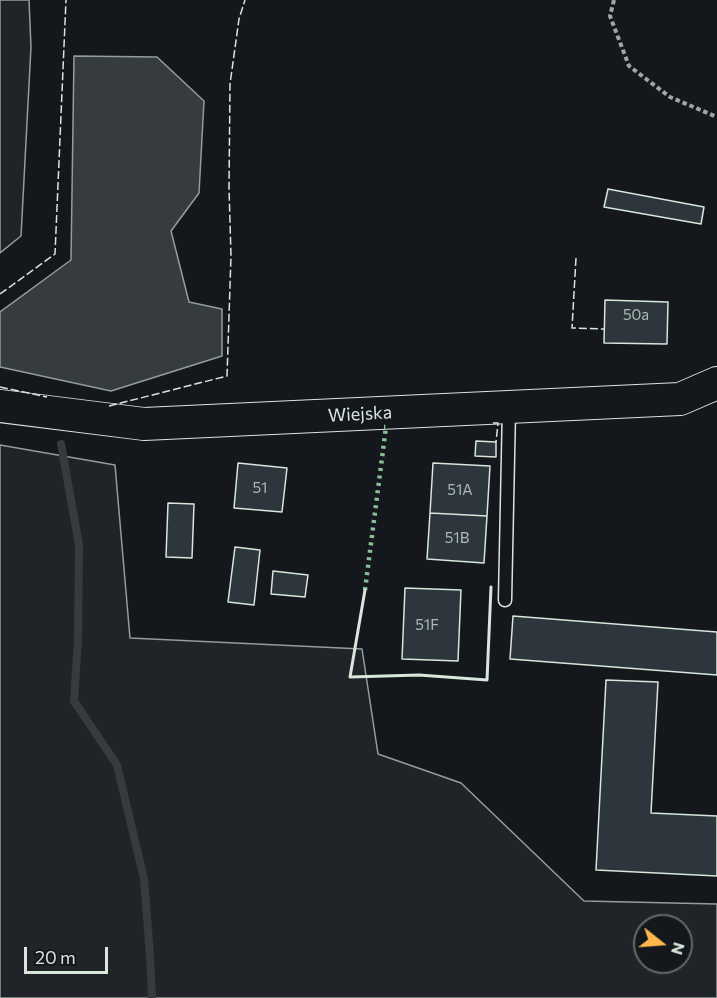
<!DOCTYPE html>
<html>
<head>
<meta charset="utf-8">
<style>
	body { margin:0 }
	#map { position:relative; width:717px; height:998px; overflow:hidden; background:#14181c; font-family:Commissioner,sans-serif }
	canvas { display:block }
	.north { position:absolute; left:633px; top:914px; width:60px; height:60px; box-sizing:border-box; background:#14181c; border:2px solid #626a69; border-radius:50%; rotate:107deg; font-size:16px; font-weight:700; line-height:24px; text-align:center; color:#d8e6dc }
	.north::after { content:''; display:block; margin:auto; width:21px; height:27px; background:#ffb74d; clip-path:polygon(50% 0,100% 100%,50% 72%,0 100%) }
	.scale { position:absolute; left:24px; top:947px; width:84px; height:27px; box-sizing:border-box; border:3px solid #d8e6dc; border-top:0; padding-left:8px; font-size:18px; line-height:21px; white-space:nowrap; color:#d8e6dc; -webkit-text-stroke:4px #14181c; paint-order:stroke }
</style>
</head>
<body>
<div id="map">
<canvas width="717" height="998"></canvas>
<div class="north">N</div>
<div class="scale">20 m</div>
</div>
<script>
const g = document.querySelector('canvas').getContext('2d');
g.lineJoin = 'round';
function fillPath(path, color) { g.fillStyle = color; g.fill(path, 'evenodd'); }
function stroke(path, color, width, dash) { g.strokeStyle = color; g.lineWidth = width; g.lineCap = dash ? 'butt' : 'round'; g.setLineDash(dash || []); g.stroke(path); }
function drawText(font, color, halo, rows, align = 'center') {
  g.font = font + ' Commissioner,sans-serif'; g.lineWidth = 4.5; g.setLineDash([]); g.textBaseline = 'middle'; g.strokeStyle = halo; g.fillStyle = color; for (const [text, x, y, turn = 0] of rows) {
    g.save(); g.translate(x, y); g.rotate((+turn || 0) * Math.PI / 180); g.textAlign = isNaN(turn) ? turn : align; if (halo) g.strokeText(text, 0, 0); g.fillText(text, 0, 0); g.restore();
  }
}
const green = new Path2D(`
	M0,0H29L31,47L21,236L0,253Z
	M0,445L115,465L130,638L362,649L378,754L461,783L584,901L717,904V998H0ZM645,926H681V962H645Z`);
const water = new Path2D(`
	M74,56L157,57L204,101L199,193L171,231L189,302L222,309V356L111,391L0,367V312L71,260Z`);
const stream = new Path2D(`
	M61,444L79,545L78,640L74,701L117,765L144,879L150,955L152,998`);
const building = new Path2D(`
	M608,189L704,207L701,224L604,207Z
	M605,300L668,302L667,344L604,343Z
	M476,441L496,442V457L475,456Z
	M238,463L287,468L282,512L234,508Z
	M433,463L490,466L487,516L430,513Z
	M168,503L194,504L192,558L166,557Z
	M430,513L487,516L484,563L427,559Z
	M235,547L260,550L254,605L228,602Z
	M273,571L308,575L305,597L271,594Z
	M405,588L461,590L458,661L402,659Z
	M513,616L717,632V675L510,659Z
	M606,680L658,682L651,813L717,816V876L596,870Z`);
const path = new Path2D(`
	M614,0L610,16L629,66L670,97L717,117`);
const service = new Path2D(`
	M505,600L509,408`);
const tertiary = new Path2D(`
	M0,406L144,424L680,399L717,383`);
const hedge = new Path2D(`
	M365,590L386,427H384`);
const fence = new Path2D(`
	M576,258L572,328L604,329
	M0,294L55,254L66,0
	M0,387L47,397
	M109,406L227,376L231,256L229,188L230,84L239,19L245,0
	M493,423H498L496,442`);
const wall = new Path2D(`
	M365,590L350,677L419,675L487,680L491,587`);
const numberNames = [
	["50a",636,315],
	["51",260,488],
	["51A",460,490],
	["51B",457,538],
	["51F",427,625]
];
const streetNames = [
	["Wiejska",360,414,-3]
];
fillPath(green, '#202428');
stroke(green, '#939e99', 1.5);
fillPath(water, '#363b3e');
stroke(water, '#939e99', 1.5);
stroke(stream, '#363b3e', 8);
fillPath(building, '#2c363c');
stroke(building, '#d8e6dc', 1.5);
stroke(service, '#d8e6dc', 15);
stroke(tertiary, '#d8e6dc', 34);
stroke(path, '#9da8a2', 4, [4.5, 3]);
stroke(service, '#14181c', 12);
stroke(tertiary, '#14181c', 32);
stroke(hedge, '#8ac095', 4.5, [3, 4.5]);
stroke(fence, '#d8e6dc', 1.5, [8, 3]);
stroke(wall, '#d8e6dc', 3);
drawText('15px', '#adbab4', null, numberNames);
drawText('18px', '#d8e6dc', '#14181c', streetNames);
</script>
</body>
</html>
